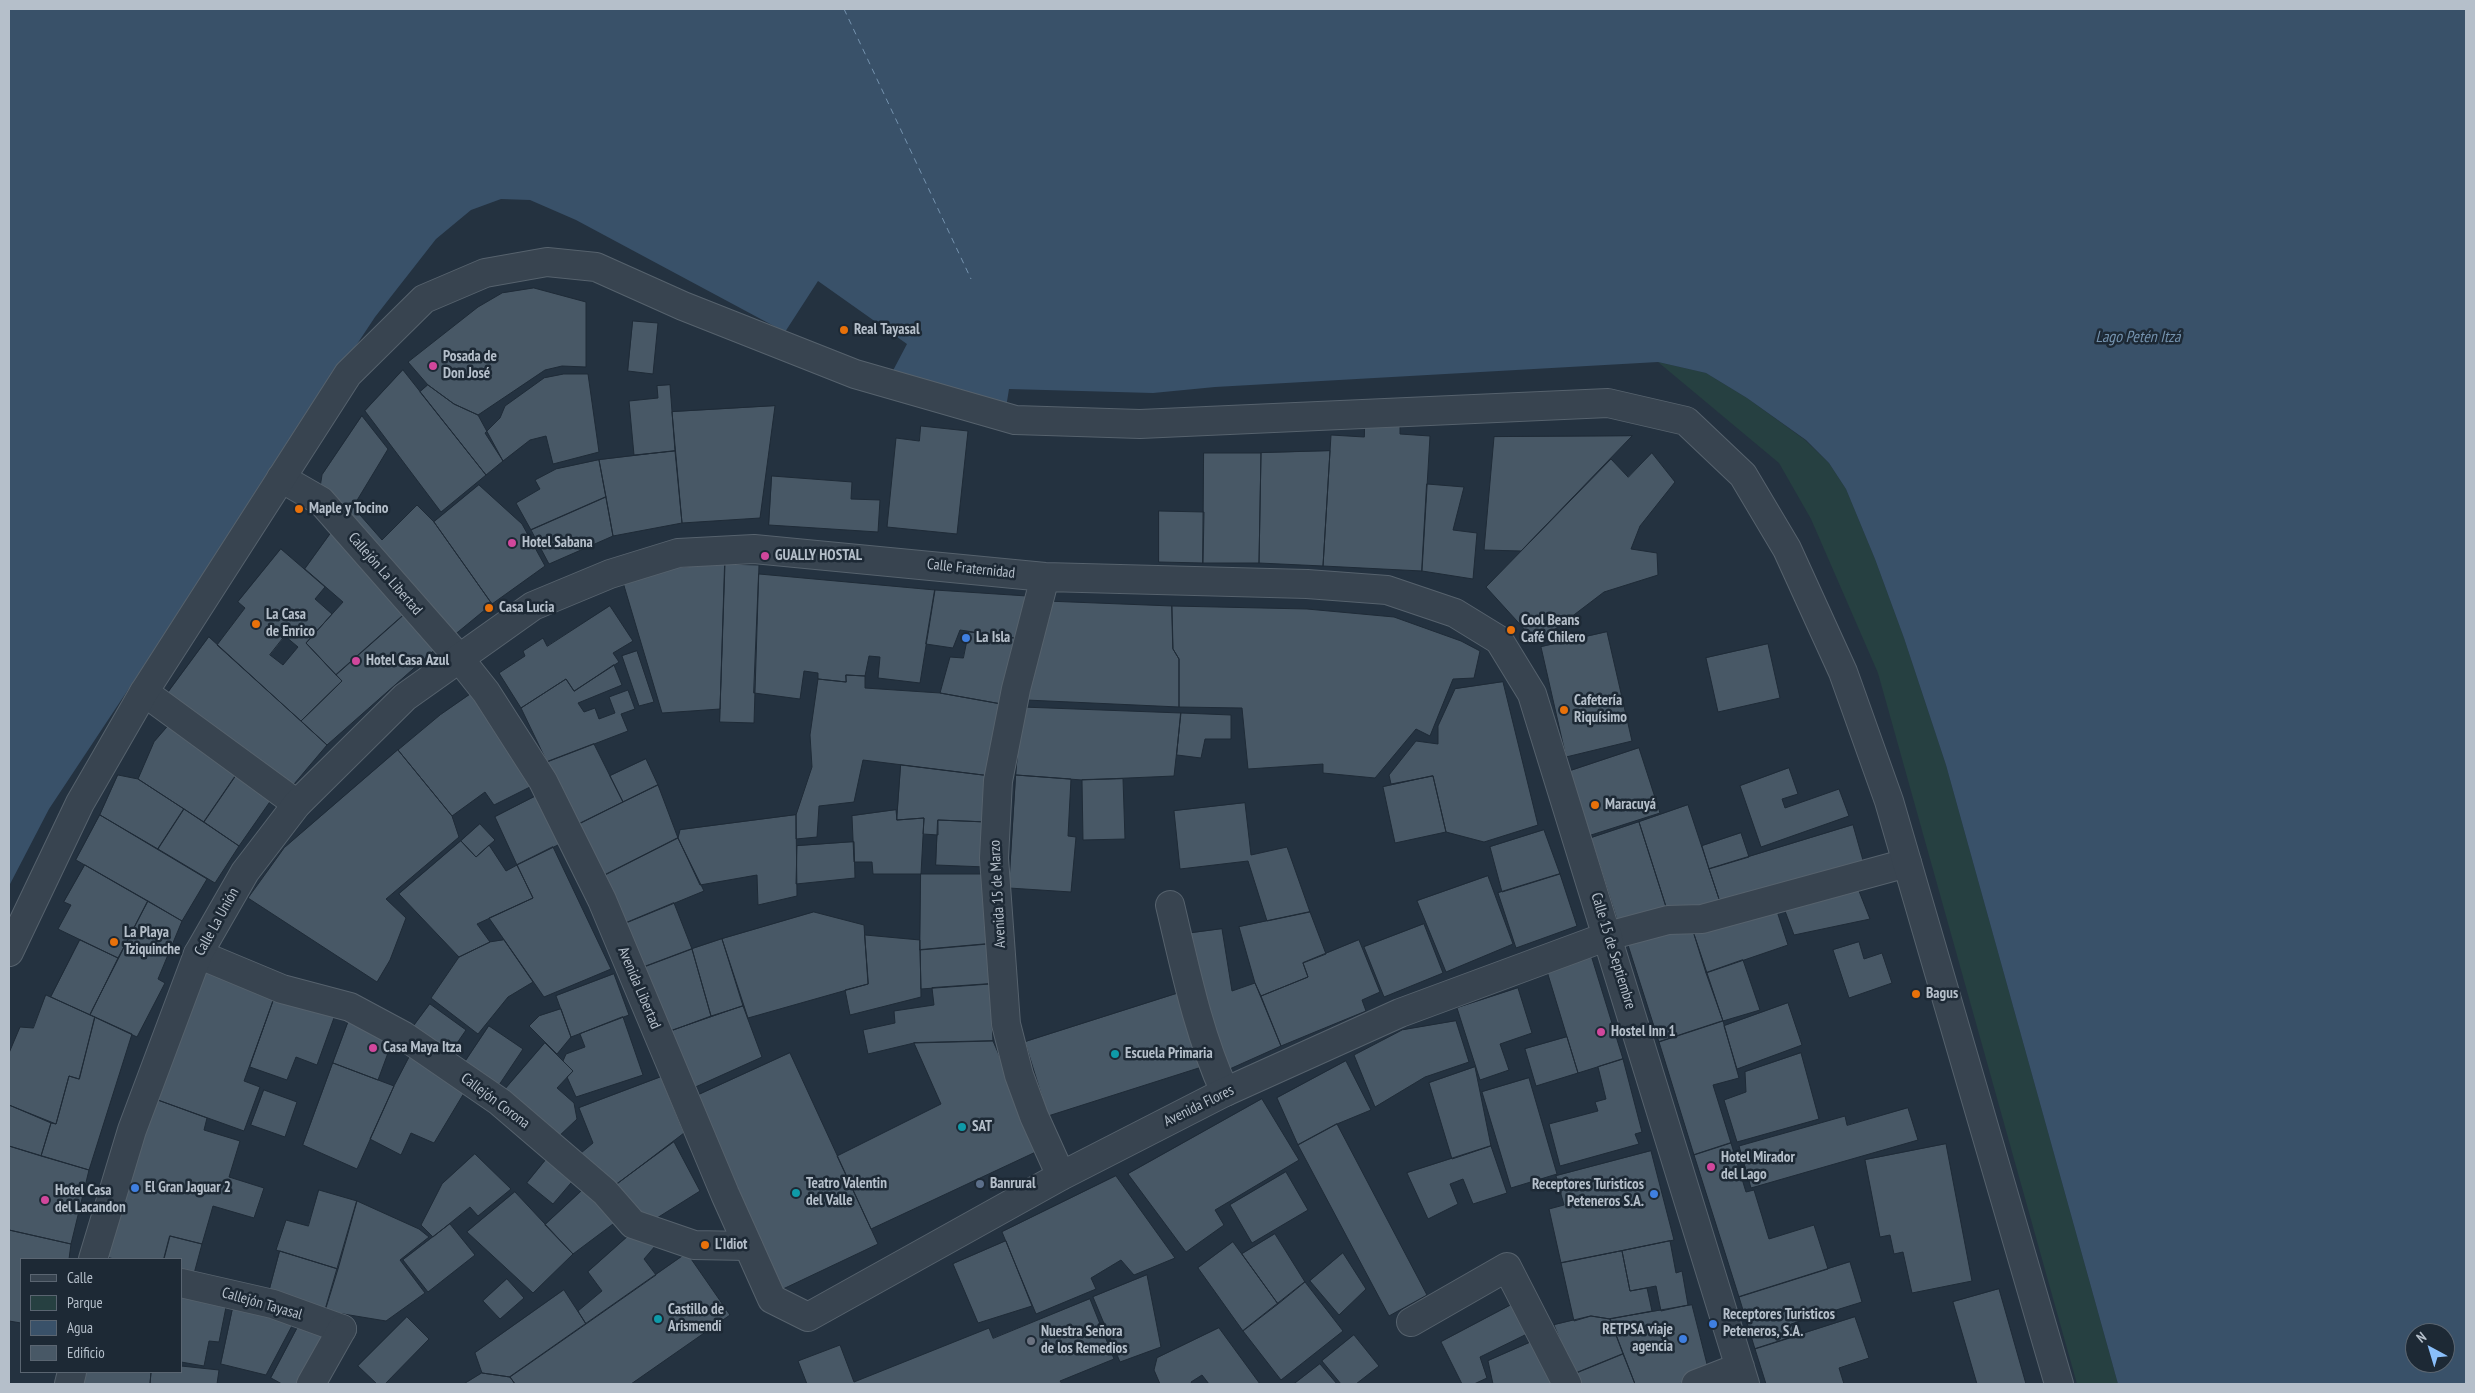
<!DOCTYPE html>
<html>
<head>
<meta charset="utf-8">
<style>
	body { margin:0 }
	#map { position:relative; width:2475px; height:1393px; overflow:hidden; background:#243240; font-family:"PT Sans Narrow",sans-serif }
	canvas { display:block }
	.frame { position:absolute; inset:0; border:10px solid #b5bfca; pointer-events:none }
	.legend { position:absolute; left:20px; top:1258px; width:162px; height:115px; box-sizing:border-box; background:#1d2935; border:1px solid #5a6571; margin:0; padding:6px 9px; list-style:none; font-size:15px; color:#b5bfca }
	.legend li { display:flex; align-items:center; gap:10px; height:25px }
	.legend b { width:25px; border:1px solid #5a6571 }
	.north { position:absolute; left:2405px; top:1323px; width:50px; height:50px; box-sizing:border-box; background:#1d2935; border:1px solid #5a6571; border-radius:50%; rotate:321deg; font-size:14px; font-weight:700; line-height:20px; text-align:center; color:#b5bfca }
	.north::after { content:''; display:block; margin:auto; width:18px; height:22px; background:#8abffa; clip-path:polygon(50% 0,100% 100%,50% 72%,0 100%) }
</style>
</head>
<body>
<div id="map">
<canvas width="2475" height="1393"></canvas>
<div class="frame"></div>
<ul class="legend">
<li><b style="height:6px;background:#384450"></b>Calle</li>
<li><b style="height:14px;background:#264041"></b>Parque</li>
<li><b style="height:14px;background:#395169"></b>Agua</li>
<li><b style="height:14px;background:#485866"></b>Edificio</li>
</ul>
<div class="north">N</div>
</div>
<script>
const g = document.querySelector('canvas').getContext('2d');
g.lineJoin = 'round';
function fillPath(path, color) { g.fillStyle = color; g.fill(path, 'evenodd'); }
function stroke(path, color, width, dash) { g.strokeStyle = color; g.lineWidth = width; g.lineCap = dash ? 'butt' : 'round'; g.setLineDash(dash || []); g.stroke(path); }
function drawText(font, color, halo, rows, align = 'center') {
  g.font = font + ' "PT Sans Narrow",sans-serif'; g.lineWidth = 5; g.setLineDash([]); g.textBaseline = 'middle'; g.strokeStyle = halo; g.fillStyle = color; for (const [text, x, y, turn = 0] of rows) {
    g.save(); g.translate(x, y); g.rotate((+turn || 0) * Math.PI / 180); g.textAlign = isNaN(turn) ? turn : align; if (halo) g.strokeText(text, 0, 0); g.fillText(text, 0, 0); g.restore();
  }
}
const green = new Path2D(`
	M1658,362L1706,373L1747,398L1805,440L1829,463L1846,489L1875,559L1904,638L1946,765L2118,1384H2077L1878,673L1811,519L1779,463Z`);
const water = new Path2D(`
	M9,9H2466V1384H2118L1946,765L1904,638L1875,559L1846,489L1829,463L1806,440L1747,398L1706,373L1658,362L1215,387L1153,393L1009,389L1005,414L887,382L907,344L818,281L785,332L576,220L530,200L501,199L471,210L436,239L375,317L49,809L9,886ZM2415,1333H2445V1363H2415Z`);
const ferry = new Path2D(`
	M844,9L971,279`);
const building = new Path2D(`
	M534,288L586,302V367L562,366L545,370L478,415L454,404L428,385L408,362L478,307L502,293Z
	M633,321L658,323L653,374L628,371Z
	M403,370L486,475L441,512L365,411Z
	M564,374H588L599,452L553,464L546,436L530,440L503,461L485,433L500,418L505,406L544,378Z
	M428,385L454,404L478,415L503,461L486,475L420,392Z
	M670,385L675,451L634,455L629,401L658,398L657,386Z
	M775,406L760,518L682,523L672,412Z
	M362,416L388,449L353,507L382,540L417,505L434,522L492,604L447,641L319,494L322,475Z
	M1365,425L1400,426V434L1430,436L1422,571L1323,566L1331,435L1364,437Z
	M921,426L968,431L957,534L887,527L896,438L919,441Z
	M1632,436L1521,551L1484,550L1494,437Z
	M675,451L682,523L613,536L599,460Z
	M1330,451L1323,566L1259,563L1261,453Z
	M1204,453H1261L1259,563H1203Z
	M1652,453L1675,482L1640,526L1631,549L1657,553L1658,575L1604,592L1537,643L1486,587L1611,459L1628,477Z
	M599,460L606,497L531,530L516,503L540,489L535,480L556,469Z
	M772,476L852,482L851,499L880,500L878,532L769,525Z
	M1427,484L1464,487L1453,530L1477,533L1473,579L1422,571Z
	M479,485L522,524L545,566L492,604L434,522Z
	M606,497L613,536L549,564L531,530Z
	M1159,511L1204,512L1203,563L1159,562Z
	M336,526L407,612L336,675L306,643L343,602L305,569Z
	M281,549L325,587L315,599L332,614L306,643L342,681L301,721L217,645L245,608L238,602ZM285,636L298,647L283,665L270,655Z
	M725,564L759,565L754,723L720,722Z
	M725,564L720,709L662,713L622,579L672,568Z
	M759,574L935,590L920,683L878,678L880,657L869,656L865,676L846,675V682L818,679V673L804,671L800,699L754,693Z
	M935,590L1027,596L1021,639L960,630L953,648L926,644Z
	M1046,601L1172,606L1173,649L1179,659V707L1026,700Z
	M610,606L633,641L613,653L619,662L574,691L566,679L521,708L499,673L525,656L523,651L543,638L547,646Z
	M1172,606L1307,609L1394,617L1461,641L1480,651L1474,678L1453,679L1430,736L1416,729L1375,778L1323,773V764L1248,769L1242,708L1179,707V659L1173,649Z
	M407,612L438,647L327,745L301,721L342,681L336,675Z
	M969,632L1021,639L1007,705L940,693L950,657L963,658Z
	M1607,632L1632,741L1566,757L1541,647Z
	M209,637L327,745L289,790L164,698Z
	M1768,644L1780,698L1718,712L1706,658Z
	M637,651L654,702L639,706L622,656Z
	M614,665L622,685L578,703L584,712L595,708L599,719L615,713L609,697L628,690L635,709L621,714L628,731L547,762L521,708L566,679L574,691Z
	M846,675L865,676V688L940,693L1007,705L991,776L863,760L854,802L819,806L817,837L796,839V815L812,767L810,735L818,679L846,682Z
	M1503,682L1538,825L1484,842L1446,832L1433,776L1391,784L1389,775L1416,741L1438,744V726L1455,689Z
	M475,691L532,786L494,805L485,792L452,816L398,750L440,715Z
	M1022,707L1181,713L1174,776L1082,780L1016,775Z
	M1181,713L1231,715V739H1205L1201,758L1177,755Z
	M175,718L241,768L204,822L138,779L154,742Z
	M594,744L623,802L579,824L547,762Z
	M1639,748L1660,813L1588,836L1567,772Z
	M398,750L452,816L459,837L386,899L406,918L390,960L377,982L248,898L284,848Z
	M646,759L658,785L623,802L610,776Z
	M901,765L991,776L987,822L938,820V835L923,834L924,818L897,820Z
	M241,768L276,793L239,846L204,822Z
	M1789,768L1798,794L1782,799L1785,808L1839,789L1849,816L1761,847L1740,786Z
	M118,775L138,779L184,809L158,849L100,815Z
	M1016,775L1071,779L1068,836L1076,837L1071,892L1009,888Z
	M1433,776L1446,832L1395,843L1383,787Z
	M1123,779L1125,839L1083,840L1082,780Z
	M658,785L678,838L605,875L579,824Z
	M538,795L562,843L517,865L495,817Z
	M1245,803L1251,855L1287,847L1310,912L1267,921L1248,861L1180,869L1174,811Z
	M1688,805L1722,908L1668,913L1639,822Z
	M184,809L239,846L215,883L158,849Z
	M896,810L897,820L924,818L921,874H873L872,862H854L852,816Z
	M100,815L207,879L182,921L76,860Z
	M796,815L797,896L758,905L757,875L700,885L678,838L680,830Z
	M938,820L987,822L986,867L936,865Z
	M1639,822L1668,913L1620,929L1591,838Z
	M480,824L495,840L476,857L461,841Z
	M1853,825L1864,864L1722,908L1709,869Z
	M1544,830L1560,874L1502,892L1490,847Z
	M1741,833L1749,857L1709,869L1702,846Z
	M678,838L704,891L626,923L605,875Z
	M461,841L476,857L489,845L506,871L517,865L533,898L477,924L490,942L459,957L399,894Z
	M854,842L855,878L796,884L797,846Z
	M553,847L611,969L544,997L489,918L533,898L517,865Z
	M85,865L148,901L118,958L58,929L71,905L64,902Z
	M921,874H988V944L920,950Z
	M1560,874L1577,926L1516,948L1498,893Z
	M1488,876L1513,944L1446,972L1417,901Z
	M1857,886L1870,919L1794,935L1782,903Z
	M148,901L182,921L158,979L165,983L137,1037L90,1015Z
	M1774,902L1788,945L1706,973L1692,928Z
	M674,903L692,949L644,967L626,923Z
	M814,912L864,925L868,984L748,1018L722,939Z
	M1310,912L1326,954L1303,963L1308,977L1261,996L1255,983L1239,927Z
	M1424,924L1443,973L1384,997L1364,947Z
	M1692,928L1723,1021L1659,1042L1627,942Z
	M1222,929L1232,991L1255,983L1281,1046L1223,1072L1184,934Z
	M865,935L920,940L921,997L850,1015L845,990L868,984Z
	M722,939L743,1006L711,1016L692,949Z
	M80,940L118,958L90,1015L51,997Z
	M504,940L533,982L508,997L478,1034L431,998L459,957L490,942Z
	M1359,940L1380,992L1362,1000L1366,1011L1281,1046L1261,996L1308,977L1303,963Z
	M1859,942L1864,959L1882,953L1892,983L1849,998L1833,950Z
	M988,944L990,984L921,989L920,950Z
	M692,949L711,1016L668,1032L644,967Z
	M1591,955L1623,1059L1578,1073L1546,968Z
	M1743,960L1760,1010L1723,1021L1706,973Z
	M203,966L276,993L244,1081L260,1087L244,1131L155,1099Z
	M614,974L629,1015L571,1037L556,996Z
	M990,984L993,1041L914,1043L868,1054L863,1030L895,1023L894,1011L934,1005L932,988Z
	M1518,988L1532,1033L1500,1044L1509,1070L1480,1080L1457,1008Z
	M1182,992L1205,1066L1048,1116L1025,1042Z
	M276,993L335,1015L317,1065L296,1057L287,1080L250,1067Z
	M46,995L95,1017L79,1079L69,1076L56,1124L9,1105V1053L20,1027L33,1028Z
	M1788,1003L1802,1045L1737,1069L1724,1026Z
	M430,1004L466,1030L444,1062L407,1035Z
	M743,1006L762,1057L691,1089L668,1032Z
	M561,1009L571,1037L557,1054L529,1026L539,1016Z
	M352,1012L395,1034L378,1080L333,1063Z
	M95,1017L132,1034L89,1170L41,1156L51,1123L56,1124L69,1076L79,1079Z
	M623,1017L643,1075L576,1097L567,1077L573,1071L563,1061L566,1054L585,1047L580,1034Z
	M1456,1021L1469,1062L1425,1077L1375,1107L1354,1055L1402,1030Z
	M1723,1021L1739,1078L1713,1085L1731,1143L1694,1155L1659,1042Z
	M489,1026L523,1049L495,1091L461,1068Z
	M1567,1037L1578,1073L1536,1086L1525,1049Z
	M993,1041L1040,1150L871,1229L837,1156L941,1104L914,1043Z
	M545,1043L573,1071L557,1088L574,1103L577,1119L556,1139L501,1094Z
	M413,1050L467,1088L434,1143L411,1133L401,1155L370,1139L394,1086Z
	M790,1053L878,1244L783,1289L694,1097Z
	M1801,1053L1819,1119L1737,1142L1724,1100L1746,1092L1745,1072Z
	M1623,1059L1642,1132L1635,1134L1639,1144L1560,1166L1549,1124L1598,1111L1595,1102L1606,1099L1598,1067Z
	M1346,1061L1371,1110L1337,1124L1298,1145L1277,1098Z
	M333,1063L394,1086L357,1169L303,1145Z
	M1475,1067L1491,1146L1452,1159L1429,1083Z
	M661,1077L684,1133L609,1190L575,1158L593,1143L579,1108Z
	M1529,1078L1557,1174L1511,1188L1482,1092Z
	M264,1090L297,1102L285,1137L251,1125Z
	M155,1099L207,1118L204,1130L240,1141L229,1177L264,1188L254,1218L213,1206L202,1244L170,1236L164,1259H114L106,1257Z
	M1262,1099L1299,1160L1215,1210L1224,1225L1186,1252L1128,1174Z
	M9,1105L51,1123L41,1156L9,1146Z
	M1908,1108L1918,1140L1751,1188L1739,1146L1845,1116L1847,1125Z
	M1337,1124L1427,1295L1389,1316L1298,1145Z
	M674,1142L700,1191L649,1223L613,1187Z
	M1731,1143L1746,1192L1754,1190L1769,1239L1814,1225L1828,1269L1739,1297L1694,1155Z
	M1946,1144L1972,1281L1912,1293L1903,1252L1894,1254L1890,1235L1880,1237L1865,1160Z
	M9,1146L89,1170L71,1244L9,1230Z
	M1491,1146L1507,1193L1473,1204L1463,1179L1450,1184L1458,1204L1428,1219L1407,1173Z
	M1651,1151L1674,1240L1561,1263L1549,1209L1564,1205L1556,1176Z
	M475,1154L511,1189L478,1216L470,1207L433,1237L421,1225L442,1184Z
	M549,1156L576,1177L553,1204L527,1183Z
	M1286,1172L1308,1210L1252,1243L1230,1205Z
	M1116,1176L1175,1258L1134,1275L1121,1260L1091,1278L1096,1289L1036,1314L1002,1232Z
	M587,1186L617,1221L573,1254L545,1225Z
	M319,1190L357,1201L338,1269L276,1250L286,1220L308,1226Z
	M515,1192L573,1254L533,1293L467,1232Z
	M357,1201L419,1229L429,1237L400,1260L425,1293L386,1321L325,1311Z
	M450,1224L475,1255L428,1292L403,1260Z
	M9,1230L71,1244L69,1259H21V1323L9,1321Z
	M634,1231L656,1245L644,1259L656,1275L586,1324L578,1311L602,1291L588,1272Z
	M1275,1234L1305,1282L1278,1304L1242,1254Z
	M170,1236L202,1244L192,1281L181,1278V1259H164Z
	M1006,1241L1032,1306L978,1323L953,1264Z
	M1670,1241L1676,1273L1682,1271L1688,1305L1661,1311L1656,1286L1630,1291L1622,1251Z
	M1233,1242L1278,1304L1243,1331L1198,1268Z
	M280,1251L338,1269L325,1311L269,1292Z
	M1622,1251L1630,1291L1647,1288L1652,1311L1610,1319L1591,1316L1574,1321L1561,1263Z
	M687,1253L730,1315L631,1384H515L510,1377Z
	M1343,1253L1366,1289L1339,1315L1310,1281Z
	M1850,1262L1862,1302L1791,1324L1796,1336L1755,1349L1739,1297Z
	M1147,1275L1161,1347L1120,1362L1093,1297Z
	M507,1279L524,1298L500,1319L483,1301Z
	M1305,1282L1343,1331L1281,1380L1243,1331Z
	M1999,1289L2026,1384H1977L1953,1302Z
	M564,1290L586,1324L510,1377L482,1373L475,1353Z
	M181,1293L227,1302L219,1342L209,1341L204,1366L181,1362Z
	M1090,1299L1114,1359L1060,1381L1062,1384H807L798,1361L840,1345L854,1382L989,1328L993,1338Z
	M234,1303L294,1322L266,1375L221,1364Z
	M1513,1304L1529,1333L1480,1357L1487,1378L1474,1384H1462L1441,1342Z
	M1692,1305L1709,1372L1679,1384H1635L1610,1319Z
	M1591,1316L1610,1319L1623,1354L1574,1374L1554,1325Z
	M407,1317L429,1339L385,1384H377L358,1366Z
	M1855,1317L1869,1358L1839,1368L1844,1384H1766L1755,1349Z
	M300,1323L330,1339L307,1384H282L271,1378Z
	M1219,1328L1260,1384H1209L1202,1375L1191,1382L1192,1384H1160L1154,1370L1157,1358Z
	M1354,1335L1379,1366L1356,1384H1341L1322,1361Z
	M1538,1339L1561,1384H1493L1488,1361Z
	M1623,1354L1635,1384H1578L1574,1374Z
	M1320,1364L1337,1384H1294Z
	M181,1366L219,1370L217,1384H150L151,1372H181Z
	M82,1372H151L150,1384H80Z
	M482,1373L510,1377L515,1384H464Z`);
const lane = new Path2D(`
	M281,478L321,501L459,658
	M144,692L297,804
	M1170,905C1185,968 1198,1033 1225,1092
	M1608,936L1668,920L1702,919L1907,863
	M198,954L282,989L350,1007L404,1036L500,1102L605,1192L633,1224L694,1245L748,1246
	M181,1283L273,1304L342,1329
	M1411,1322L1507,1267L1567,1384`);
const street = new Path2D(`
	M1045,577L1016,689L998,781L994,858L1006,1024L1019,1075L1034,1116L1061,1176
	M459,658L486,692L543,781L602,900L725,1194L772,1299L808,1317L1061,1176L1225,1092L1400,1013L1608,936
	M9,952L80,803L144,692L348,374L424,299L485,273L547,262L596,267L683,306L855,374L1015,420L1140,424L1608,403L1686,421L1743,475L1787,549L1843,672L1889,801L2059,1384
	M93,1259L132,1130L198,954L245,872L297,804L405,697L533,606L610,574L678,553L754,549L1045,577L1307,584L1387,590L1455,613L1499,640L1532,694L1745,1384
	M69,1384L72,1372
	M311,1384L342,1329
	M1696,1384L1740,1367`);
const markers = [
	[844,330,5,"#e8710a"],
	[433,366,5,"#d1479c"],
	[299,509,5,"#e8710a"],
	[512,543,5,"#d1479c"],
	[765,556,5,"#d1479c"],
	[489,608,5,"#e8710a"],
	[256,624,5,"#e8710a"],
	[1511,630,5,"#e8710a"],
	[966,638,5,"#3f7fe0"],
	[356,661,5,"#d1479c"],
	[1564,710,5,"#e8710a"],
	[1595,805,5,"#e8710a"],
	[114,942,5,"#e8710a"],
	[1916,994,5,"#e8710a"],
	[1601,1032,5,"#d1479c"],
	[373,1048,5,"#d1479c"],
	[1115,1054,5,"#0f9aa8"],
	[962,1127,5,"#0f9aa8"],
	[1711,1167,5,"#d1479c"],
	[980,1184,5,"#5c6f8a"],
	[135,1188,5,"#3f7fe0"],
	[796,1193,5,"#0f9aa8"],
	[1654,1194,5,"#3f7fe0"],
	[45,1200,5,"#d1479c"],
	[705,1245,5,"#e8710a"],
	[658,1319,5,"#0f9aa8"],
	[1713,1324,5,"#3f7fe0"],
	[1683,1339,5,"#3f7fe0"],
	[1031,1341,5,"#6b7280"]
];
const poiNames = [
	["Real Tayasal",854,330],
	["Posada de",443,357],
	["Don José",443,374],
	["Maple y Tocino",309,509],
	["Hotel Sabana",522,543],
	["GUALLY HOSTAL",775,556],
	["Casa Lucia",499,608],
	["La Casa",266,615],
	["de Enrico",266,632],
	["Cool Beans",1521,621],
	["Café Chilero",1521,638],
	["La Isla",976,638],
	["Hotel Casa Azul",366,661],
	["Cafetería",1574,701],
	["Riquísimo",1574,718],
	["Maracuyá",1605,805],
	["La Playa",124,933],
	["Tziquinche",124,950],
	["Bagus",1926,994],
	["Hostel Inn 1",1611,1032],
	["Casa Maya Itza",383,1048],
	["Escuela Primaria",1125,1054],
	["SAT",972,1127],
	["Hotel Mirador",1721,1158],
	["del Lago",1721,1175],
	["Teatro Valentin",806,1184],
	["del Valle",806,1201],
	["Banrural",990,1184],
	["Receptores Turisticos",1644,1185,"right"],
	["Peteneros S.A.",1644,1202,"right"],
	["El Gran Jaguar 2",145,1188],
	["Hotel Casa",55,1191],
	["del Lacandon",55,1208],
	["L'Idiot",715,1245],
	["Castillo de",668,1310],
	["Arismendi",668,1327],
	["Receptores Turisticos",1723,1315],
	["Peteneros, S.A.",1723,1332],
	["RETPSA viaje",1673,1330,"right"],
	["agencia",1673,1347,"right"],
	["Nuestra Señora",1041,1332],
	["de los Remedios",1041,1349]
];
const streetNames = [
	["Calle Fraternidad",971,569,6],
	["Callejón La Libertad",385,574,49],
	["Avenida 15 de Marzo",998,894,-93],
	["Calle La Unión",217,922,-61],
	["Calle 15 de Septiembre",1613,951,73],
	["Avenida Libertad",639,988,67],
	["Callejón Corona",495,1101,37],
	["Avenida Flores",1199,1106,-26],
	["Callejón Tayasal",262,1304,16]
];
const waterNames = [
	["Lago Petén Itzá",2138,337]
];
fillPath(green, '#264041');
fillPath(water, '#395169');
stroke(ferry, '#7492ae', 1, [6, 5]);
fillPath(building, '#485866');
stroke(building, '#1f2b37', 1);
stroke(lane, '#56626d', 30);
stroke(street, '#56626d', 30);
stroke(lane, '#384450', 28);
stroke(street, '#384450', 28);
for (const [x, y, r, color] of markers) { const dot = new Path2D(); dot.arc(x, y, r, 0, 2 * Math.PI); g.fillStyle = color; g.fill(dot); stroke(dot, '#1d2935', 2); }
drawText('bold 15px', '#b5bfca', '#1d2935', poiNames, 'left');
drawText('15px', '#b5bfca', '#1d2935', streetNames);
drawText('italic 16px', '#7492ae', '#1d2935', waterNames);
</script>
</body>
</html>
